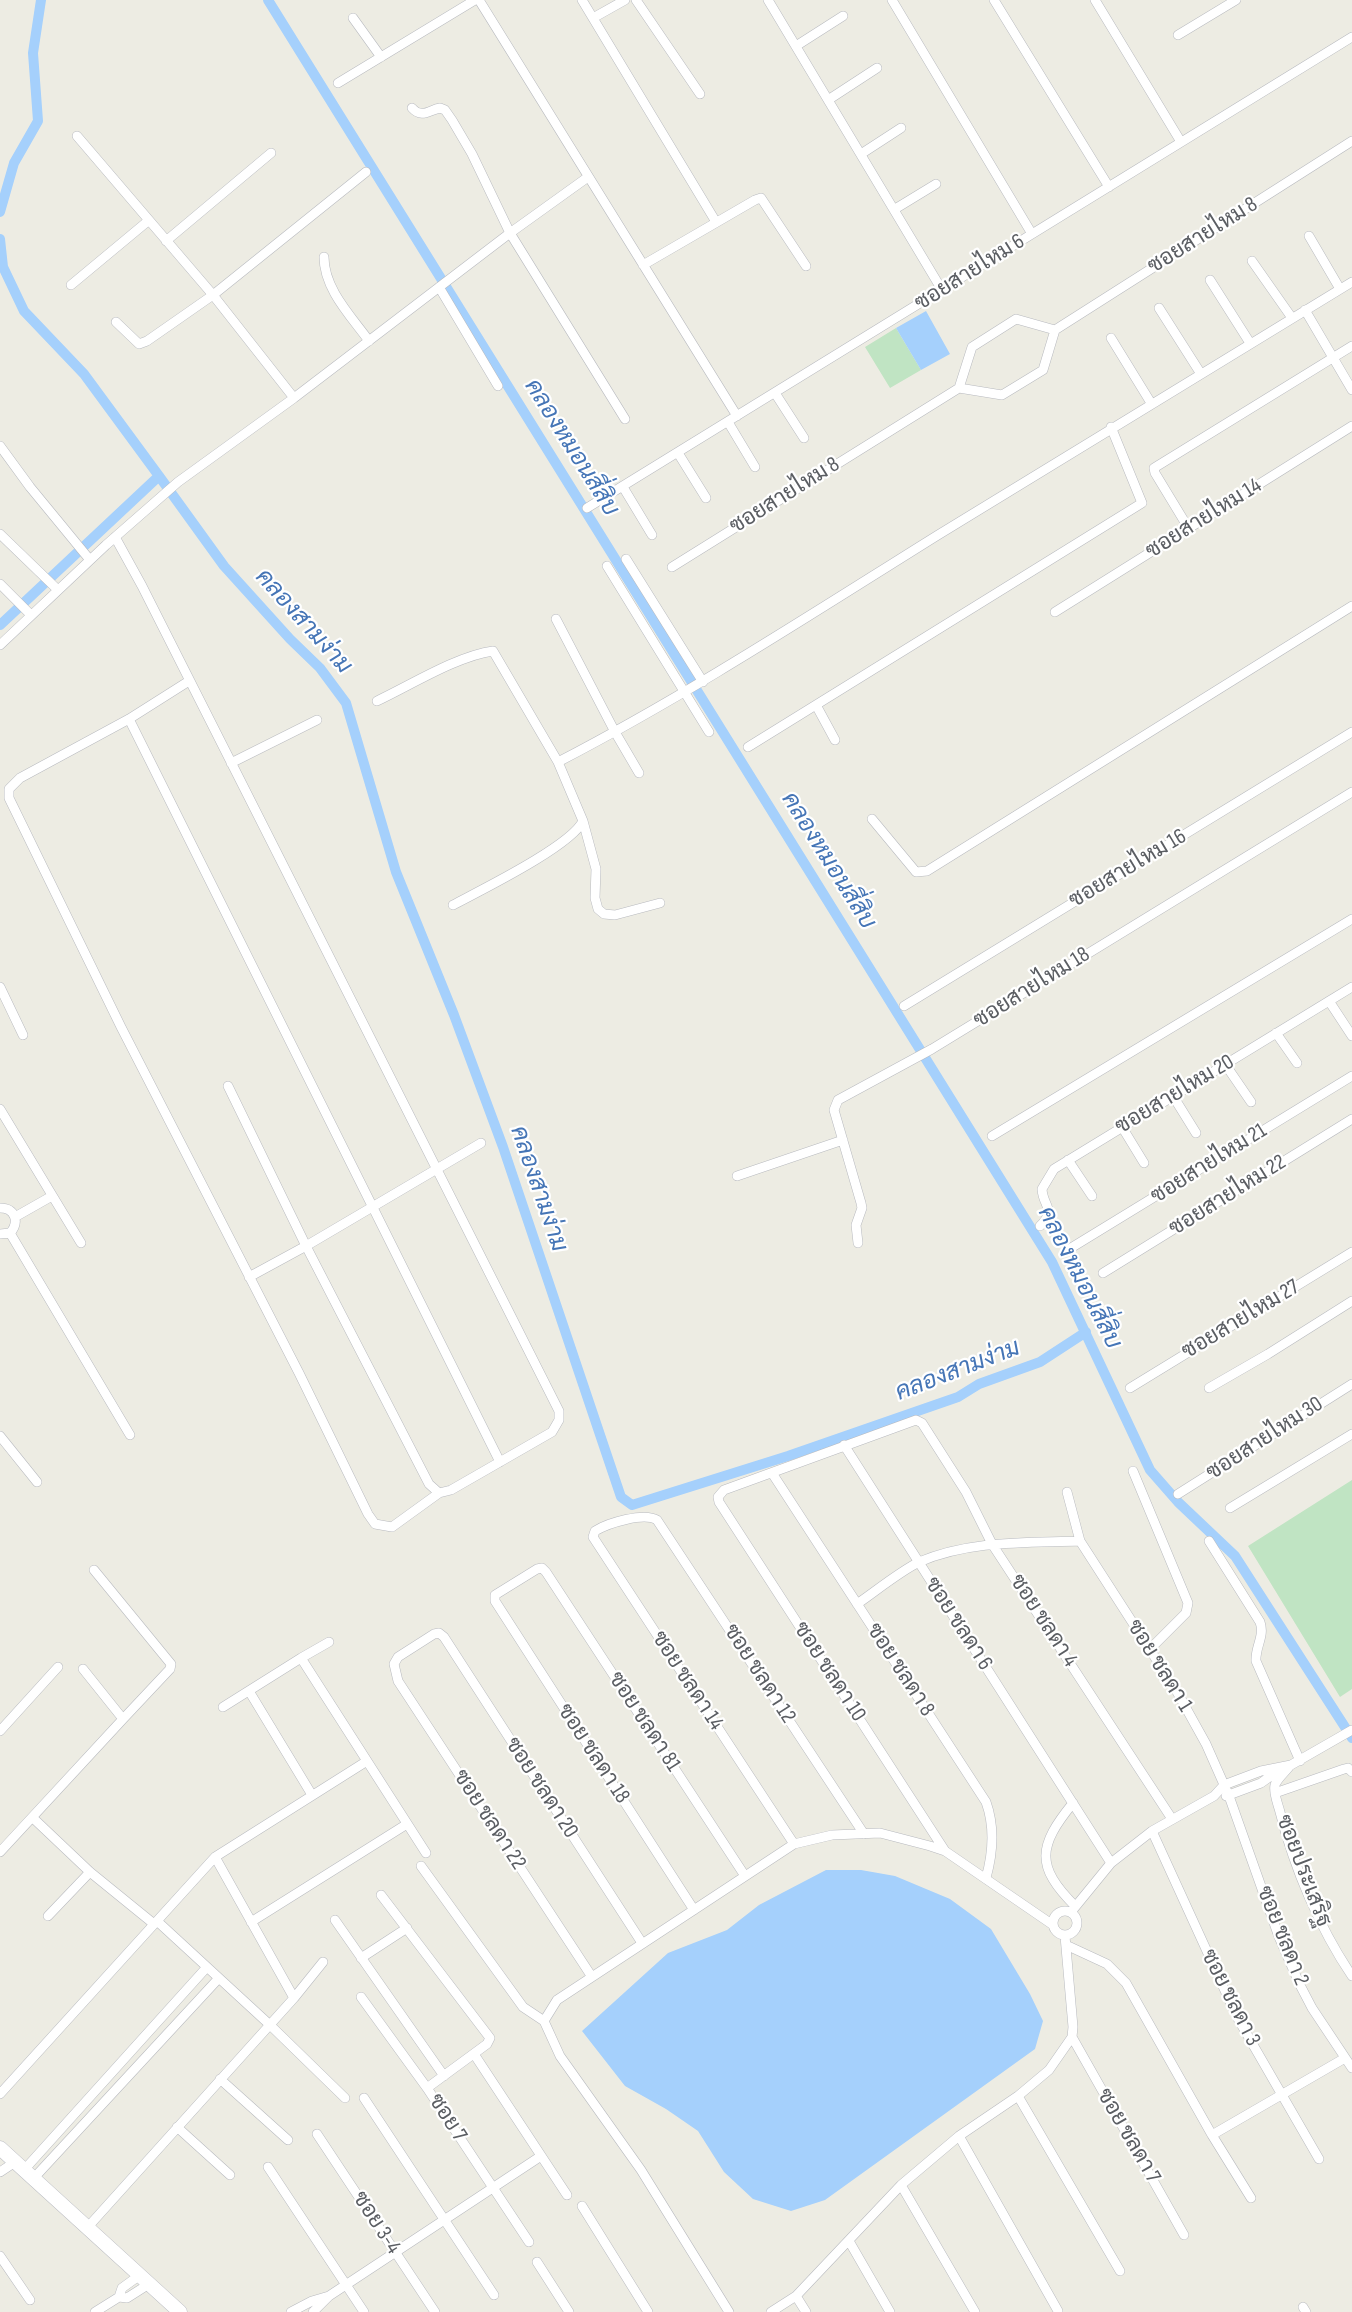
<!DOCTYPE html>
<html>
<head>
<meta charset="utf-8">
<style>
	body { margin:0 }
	canvas { display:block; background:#edece3 }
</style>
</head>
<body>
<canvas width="1352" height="2312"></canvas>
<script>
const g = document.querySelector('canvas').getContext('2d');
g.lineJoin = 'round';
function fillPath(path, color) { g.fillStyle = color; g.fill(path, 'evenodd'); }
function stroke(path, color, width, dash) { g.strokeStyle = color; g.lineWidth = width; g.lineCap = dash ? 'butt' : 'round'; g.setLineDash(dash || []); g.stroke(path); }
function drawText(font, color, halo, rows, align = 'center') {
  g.font = font + ' "Sofia Sans Condensed",Sarabun,sans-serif'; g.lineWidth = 4.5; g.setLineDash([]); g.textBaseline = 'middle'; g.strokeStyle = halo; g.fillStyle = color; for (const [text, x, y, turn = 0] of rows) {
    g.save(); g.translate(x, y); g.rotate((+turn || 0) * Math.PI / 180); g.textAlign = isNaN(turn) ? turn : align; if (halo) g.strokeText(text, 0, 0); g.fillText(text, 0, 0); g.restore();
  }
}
const green = new Path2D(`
	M896,328L921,370L890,388L865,347Z
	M1352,1480V1689L1340,1697L1248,1546Z`);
const water = new Path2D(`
	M926,311L950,354L921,370L896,328Z
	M826,1870H861L895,1876L950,1899L991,1929L1030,1994L1043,2021L1035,2049L825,2200L791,2211L753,2199L724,2172L698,2131L666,2109L625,2086L582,2031L668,1953L727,1930L759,1905Z`);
const canal = new Path2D(`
	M268,0L1052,1262L1150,1470L1178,1502L1235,1556L1352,1738
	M0,212L14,163L38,121L33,53L41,0
	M0,239L3,267L24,311L84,374L159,476L0,625
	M159,476L224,566L290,639L320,668L346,703L396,872L454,1015L503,1147L621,1497L632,1505L788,1456L958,1397L979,1384L1040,1362L1086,1332`);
const street = new Path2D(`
	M479,0L737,416
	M582,0L716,222
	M636,0L700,94
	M768,0L942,290
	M892,0L1032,234
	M994,0L1109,187
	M1095,0L1181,142
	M353,18L381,57
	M593,18L625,0
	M1178,35L1236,0
	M796,46L843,16
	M338,83L475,0
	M828,100L877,68
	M412,108C422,119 429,110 440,108L445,110L452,120L472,154L510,233L625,419
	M77,136L213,295L294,398
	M861,154L901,128
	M895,209L936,184
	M1309,236L1340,289
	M166,241L271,153
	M324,257C324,289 351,316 369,341
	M1252,261L1292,318
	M643,265L755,200L761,198L806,266
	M1210,280L1250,343
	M71,285L148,221
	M439,287L498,386
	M1159,308L1201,374
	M1305,310L1352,390
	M116,322L139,344L147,341L213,295L366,172
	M1111,338L1151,403
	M959,388L1002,395L1043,370L1055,330L1352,141
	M775,393L804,438
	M728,422L755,467
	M0,446L30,487L90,560
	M678,453L706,498
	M623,487L652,535
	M587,508L1352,37
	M1189,529L1155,473L1154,468L1352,346
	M0,534L58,590
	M115,537L142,586L559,1411V1420L552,1432L451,1490L439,1493L392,1527L375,1524L368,1514L299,1373L121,1027L9,798V789L20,778L129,719L189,681
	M626,559L703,682
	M607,566L709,732
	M672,567L959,388L972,347L1016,319L1055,330
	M0,584L31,615
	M1055,612L1352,426
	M556,619L615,732L639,773
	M0,645L106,545L178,482L294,398L510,233L588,177
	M377,701C411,685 457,656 493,651L558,762L583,821C571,846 481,890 453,905
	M816,705L835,740
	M129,719L500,1462
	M748,747L1142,503L1111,427
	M558,762C689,694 813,613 938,535C1076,450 1214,366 1352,282
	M231,763L317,720
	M872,819L916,872L927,871L1352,606
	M583,821L596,869L595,898L598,909L604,914L615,915L660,903
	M0,987L23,1035
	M1329,1001L1352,1036
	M904,1006L1352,732
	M1276,1033L1297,1063
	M1225,1064L1251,1102
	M228,1086L306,1246L429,1484L439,1493
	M1173,1096L1196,1133
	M0,1109L81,1243
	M1122,1127L1144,1163
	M992,1136L1352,919
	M1068,1160L1092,1196
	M737,1176L843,1140
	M0,1208C15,1208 20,1222 10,1233L0,1234
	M15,1217L52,1196
	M1040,1226C1057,1209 1043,1207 1042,1189L1054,1169L1352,987
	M10,1233L130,1435
	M858,1243L856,1225L862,1208L861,1203L834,1110L838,1100L932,1049L1352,792
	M1066,1251L1352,1076
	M1103,1273L1352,1119
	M249,1277L306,1246L481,1143
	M1130,1388L1352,1252
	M1209,1388L1268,1354L1352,1301
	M0,1436L37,1482
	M844,1445L1111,1863
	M1133,1471L1188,1603L1186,1613L1150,1649
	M772,1473L986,1802C995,1827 993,1853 986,1878
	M1067,1492L1080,1541L1176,1690L1206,1744L1229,1796L1279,1937L1300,1985L1312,2008L1352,2068
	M1178,1494L1352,1384
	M1230,1508L1352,1434
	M1209,1541L1260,1622C1265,1636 1255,1647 1256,1661L1300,1761
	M94,1570L171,1664L170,1669L123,1719
	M857,1604C876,1591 899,1572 919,1562C970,1540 1027,1543 1080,1541
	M301,1658L426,1853
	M249,1691L312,1795
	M223,1707L301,1658L329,1642
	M0,1731L58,1667
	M1289,1767C1285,1772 1277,1779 1275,1785C1273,1793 1278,1804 1280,1812C1294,1868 1320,1929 1352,1976
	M1275,1793L1344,1769L1348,1768L1352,1772
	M1226,1796L1261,1783L1282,1768
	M1073,1803C1038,1846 1035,1866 1075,1906
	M33,1818L90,1872L154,1924
	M1152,1831L1237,2017L1319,2159
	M794,1844L593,1537L595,1531C608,1523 644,1512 657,1520L864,1834
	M945,1851L719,1502L718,1497L724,1490L916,1420L922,1423L966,1492L992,1544L1172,1819
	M0,1852L123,1719L83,1669
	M215,1857L294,1998
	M421,1866L523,2007L544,2021
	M381,1895L490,2038L487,2044L427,2088
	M694,1910L495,1601V1595L537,1569L542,1568L546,1572L745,1876
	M1053 1923a12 12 0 1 1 24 0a12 12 0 1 1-24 0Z
	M1071,1912L1111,1863L1152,1831L1214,1796L1224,1785L1261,1771L1291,1765L1352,1730
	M48,1916L90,1872
	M335,1920L444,2076
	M157,1921L270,2025L345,2098
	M251,1922L407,1824
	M1066,1945L1107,1964L1126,1983L1212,2135L1251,2198
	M361,1958L407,1928
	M592,1977L398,1681L394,1664L398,1657L434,1634L439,1633L444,1637L642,1943
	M361,1997L427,2088L529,2242
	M544,2021L557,2000L794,1844L832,1835L880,1833L930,1846L945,1851L1053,1925
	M544,2021L560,2056L641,2170L729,2312
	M1072,2037L1184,2235
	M474,2054L567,2195
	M220,2079L288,2140
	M0,2094L215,1857L367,1761
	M1018,2096L1120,2271
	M364,2098L494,2295
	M177,2127L230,2175
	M317,2134L435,2312
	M1212,2135L1345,2058
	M959,2136L1058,2311
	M268,2167L364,2312
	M24,2170L207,1967
	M0,2172L15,2162
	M33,2179L219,1978
	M901,2185L975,2312
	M582,2206L648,2312
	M87,2228L294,1998L323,1962
	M849,2241L890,2312
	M0,2256L30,2300
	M537,2262L569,2312
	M796,2296L806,2312
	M119,2297L122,2288L140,2275
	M1303,2307L1306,2312
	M95,2312L119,2297L127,2298L149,2284
	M291,2312L312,2301L329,2296
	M313,2312L329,2296L541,2156
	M771,2312L796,2296L901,2185L959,2136L1018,2096L1049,2070L1072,2037L1073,2027L1065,1936`);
const secondary = new Path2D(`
	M0,2148L180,2312`);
const streetNames = [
	["ซอยสายไหม 8",1203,236,-32],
	["ซอยสายไหม 6",970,273,-32],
	["ซอยสายไหม 8",785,496,-32],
	["ซอยสายไหม 14",1204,519,-32],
	["ซอยสายไหม 16",1128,869,-31],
	["ซอยสายไหม 18",1032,988,-32],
	["ซอยสายไหม 20",1175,1095,-31],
	["ซอยสายไหม 21",1209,1164,-32],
	["ซอยสายไหม 22",1228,1196,-32],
	["ซอยสายไหม 27",1241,1320,-31],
	["ซอยสายไหม 30",1265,1439,-33],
	["ซอย ชลดา 4",1043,1621,57],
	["ซอย ชลดา 6",958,1624,57],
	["ซอย ชลดา 1",1159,1666,58],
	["ซอย ชลดา 8",900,1670,57],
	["ซอย ชลดา 10",829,1672,57],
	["ซอย ชลดา 12",759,1674,57],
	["ซอย ชลดา 14",687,1681,57],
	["ซอย ชลดา 81",644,1722,57],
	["ซอย ชลดา 18",593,1754,57],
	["ซอย ชลดา 20",541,1788,57],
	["ซอย ชลดา 22",489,1820,57],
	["ซอยประเสริฐ",1303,1871,69],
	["ซอย ชลดา 2",1282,1936,68],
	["ซอย ชลดา 3",1230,1998,63],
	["ซอย 7",447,2118,57],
	["ซอย ชลดา 7",1128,2136,60],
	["ซอย 3-4",376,2223,57]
];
const waterNames = [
	["คลองหมอนสี่สิบ",571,448,58],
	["คลองสามง่าม",303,622,48],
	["คลองหมอนสี่สิบ",828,861,58],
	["คลองสามง่าม",538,1189,71],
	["คลองหมอนสี่สิบ",1079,1278,63],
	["คลองสามง่าม",958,1371,-21]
];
fillPath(green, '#c0e4c3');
fillPath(water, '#a5d0fc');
stroke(canal, '#a5d0fc', 10);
stroke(street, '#b8babf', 10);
stroke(secondary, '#b9bbc1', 15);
stroke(street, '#fff', 9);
stroke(secondary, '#fff', 14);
drawText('22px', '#5b5e63', '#fff', streetNames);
drawText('italic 24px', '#4575b6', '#fff', waterNames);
</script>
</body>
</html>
